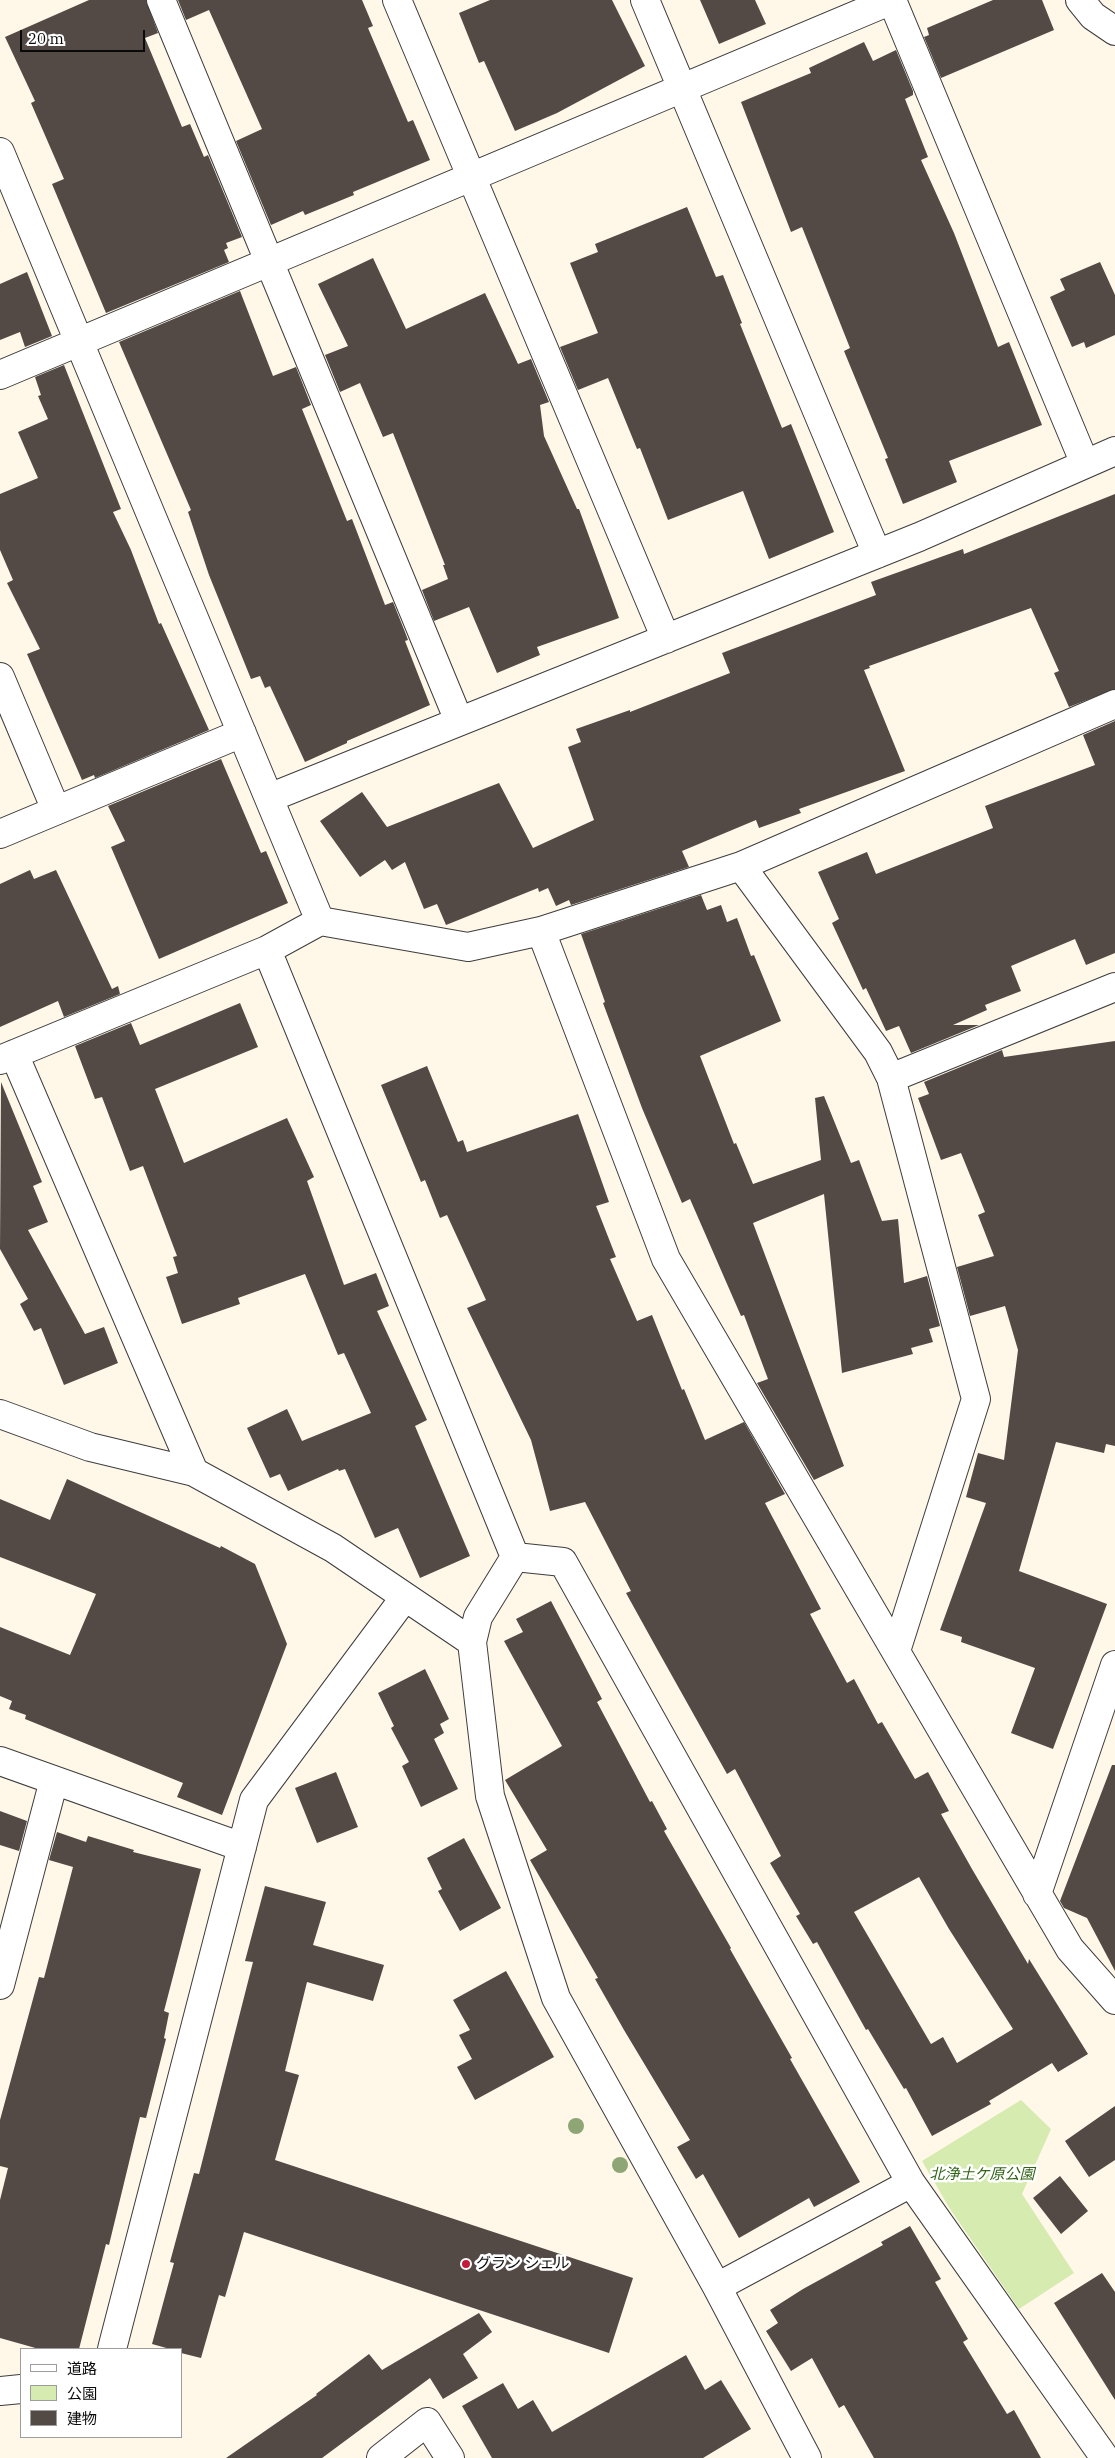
<!DOCTYPE html>
<html>
<head>
<meta charset="utf-8">
<style>
	body { margin:0 }
	#map { position:relative; width:1115px; height:2458px; overflow:hidden; background:#fff7e7; font-family:"IBM Plex Serif","Noto Sans JP",serif }
	canvas { display:block }
	.legend { position:absolute; left:20px; top:2348px; width:162px; height:90px; box-sizing:border-box; background:#fff; border:1px solid #9d9d9d; margin:0; padding:6px 9px; list-style:none; font-size:15px; color:#0a0a0a }
	.legend li { display:flex; align-items:center; gap:10px; height:25px }
	.legend b { width:25px; border:1px solid #9d9d9d }
	.scale { position:absolute; left:20px; top:30px; width:125px; height:22px; box-sizing:border-box; border:2px solid #0a0a0a; border-top:0; padding-left:6px; font-size:15px; line-height:18px; white-space:nowrap; color:#0a0a0a; -webkit-text-stroke:4px #fff; paint-order:stroke }
</style>
</head>
<body>
<div id="map">
<canvas width="1115" height="2458"></canvas>
<ul class="legend">
<li><b style="height:6px;background:#fff"></b>道路</li>
<li><b style="height:14px;background:#d6ebb0"></b>公園</li>
<li><b style="height:14px;background:#534a46"></b>建物</li>
</ul>
<div class="scale">20 m</div>
</div>
<script>
const g = document.querySelector('canvas').getContext('2d');
g.lineJoin = 'round';
function fillPath(path, color) { g.fillStyle = color; g.fill(path, 'evenodd'); }
function stroke(path, color, width, dash) { g.strokeStyle = color; g.lineWidth = width; g.lineCap = dash ? 'butt' : 'round'; g.setLineDash(dash || []); g.stroke(path); }
function drawText(font, color, halo, rows, align = 'center') {
  g.font = font + ' "IBM Plex Serif","Noto Sans JP",serif'; g.lineWidth = 5; g.setLineDash([]); g.textBaseline = 'middle'; g.strokeStyle = halo; g.fillStyle = color; for (const [text, x, y, turn = 0] of rows) {
    g.save(); g.translate(x, y); g.rotate((+turn || 0) * Math.PI / 180); g.textAlign = isNaN(turn) ? turn : align; if (halo) g.strokeText(text, 0, 0); g.fillText(text, 0, 0); g.restore();
  }
}
const green = new Path2D(`
	M1021,2100L1051,2129L1022,2194L1074,2273L1019,2309L950,2209L922,2161Z`);
const building = new Path2D(`
	M89,0H146L158,33L145,38L182,127L190,124L204,157L208,155L242,237L226,243L228,248L224,250L229,262L106,313L52,184L64,179L31,103L35,101L5,37Z
	M178,0H362L373,26L368,28L408,122L413,120L430,160L353,192L354,195L305,215L303,211L271,225L236,141L262,129L209,10L186,20Z
	M490,0H612L645,66L557,113L515,131L484,61L479,63L459,13Z
	M700,0H755L766,24L719,44Z
	M993,0H1042L1054,30L941,78L924,37L929,35L927,28Z
	M864,42L873,61L896,50L913,91V95L905,99L928,157L921,160L954,233L998,347L1009,342L1042,425L949,461L957,482L903,504L885,459L888,458L844,351L850,348L802,227L791,232L741,102L811,73L809,68Z
	M687,207L716,277L723,275L742,323L740,324L782,428L791,424L834,532L769,559L743,491L668,520L640,448L637,449L608,378L578,390L560,347L598,333L570,263L598,252L595,244Z
	M373,258L406,329L485,293L518,364L531,359L549,402L540,405L544,436L577,509H579L619,618L537,647L540,655L497,673L469,607L434,621L422,590L448,579L443,565H445L393,433L383,437L360,383L340,392L325,355L348,346L318,284Z
	M1100,262L1115,295V335L1086,348L1084,342L1072,347L1050,297L1065,290L1060,279Z
	M27,272L52,336L25,347L20,332L0,340V284Z
	M240,291L273,376L296,367L311,405L302,409L347,521L352,519L385,605L393,602L405,632L408,640L405,641L430,705L347,741V743L305,762L270,686L265,688L260,676L251,679L209,575L188,512L191,510L119,342Z
	M64,365L121,509L113,512L131,550L159,624L161,623L209,730L95,778L94,775L82,780L27,654L40,649L7,583L13,580L0,550V494L38,478L18,432L48,419L38,396L41,395L35,377Z
	M1115,494V689L1069,707L1054,673L1059,671L1031,608L869,666L870,668L864,670L905,771L799,809L801,813L759,828L756,820L682,851L689,867L571,905L569,900L556,906L548,888L539,892L538,888L446,925L437,904L424,909L405,862L392,870L385,860L360,877L320,821L362,792L387,827L499,783L533,848L594,820L568,747L581,742L576,729L630,710V712L730,673L722,653L876,595L871,582L963,549L964,554Z
	M1115,721V953L1086,965L1075,939L1011,966L1021,991L985,1005L987,1010L953,1025H979L911,1053L899,1026L886,1031L866,988L863,990L832,923L839,919L818,872L867,852L876,874L993,828L985,806L1095,765L1083,735Z
	M221,759L261,853L266,851L288,903L159,959L111,847L125,841L108,806Z
	M30,870L34,879L56,870L112,989L118,986L120,994L64,1017L58,1001L0,1027V884Z
	M701,895L707,910L721,905L727,922L737,918L751,956L754,955L781,1021L700,1056L734,1144L736,1143L753,1184L821,1160L815,1098L824,1096L851,1163L859,1160L882,1221L898,1219L904,1283L927,1276L940,1326L929,1329L933,1342L911,1348L913,1354L842,1373L824,1194L753,1223L844,1466L814,1480L757,1383L768,1379L744,1315L741,1316L690,1199L682,1203L642,1108L603,1003L605,1002L581,934Z
	M240,1003L258,1047L155,1089L184,1163L287,1118L314,1177L307,1181L344,1285L376,1273L389,1306L377,1311L427,1420L415,1426L470,1556L420,1578L398,1528L375,1538L345,1469L339,1471L338,1469L288,1491L280,1474L270,1478L247,1428L287,1409L302,1441L371,1413L344,1353L338,1355L305,1274L238,1298L240,1304L182,1324L166,1277L178,1273L173,1257L177,1256L143,1166L130,1171L102,1097L95,1099L75,1046L131,1023L140,1045Z
	M1115,1041V1446L1106,1444L1104,1453L1056,1442L1019,1571L1107,1604L1053,1749L1011,1733L1035,1668L961,1642L962,1637L940,1630L986,1503L966,1497L978,1453L1004,1460L1018,1350L1005,1306L970,1316L957,1267L994,1256L978,1215L985,1212L961,1153L941,1160L918,1098L929,1094L924,1082L1002,1050L1004,1057Z
	M427,1066L458,1142L463,1140L467,1152L578,1114L609,1202L596,1206L616,1257L610,1259L637,1321L652,1315L682,1390L684,1389L705,1440L744,1422L785,1494L765,1503L821,1609L810,1614L847,1683L854,1679L878,1724L882,1722L915,1779L928,1772L949,1811L941,1814L972,1869L1028,1964L1029,1959L1088,2054L1058,2072L1052,2063L989,2101L991,2104L932,2136L906,2088L904,2089L868,2029L866,2030L817,1942L813,1944L796,1916L800,1914L770,1863L781,1856L735,1769L727,1774L657,1649L626,1593L631,1591L585,1502L550,1511L531,1440L467,1308L486,1300L447,1215L440,1218L425,1180L421,1182L381,1085ZM919,1877L949,1929L1013,2029L957,2063L943,2037L931,2044L854,1912Z
	M1,1082L42,1182L33,1186L48,1222L28,1230L85,1334L104,1327L118,1363L64,1385L41,1328L34,1331L20,1304L28,1299L0,1249Z
	M67,1479L220,1548L221,1546L255,1564L287,1644L222,1815L177,1797L183,1783L25,1719L26,1715L9,1709L12,1701L0,1696V1627L70,1655L96,1594L0,1557V1499L50,1520Z
	M551,1601L602,1699L597,1702L650,1802L652,1801L667,1829L664,1831L731,1948L730,1949L792,2058L790,2059L860,2182L814,2207L809,2198L739,2238L703,2174L696,2179L677,2147L690,2140L624,2030L595,1979L598,1978L530,1860L547,1850L505,1780L562,1746L504,1641L523,1632L516,1619Z
	M425,1669L449,1719L440,1724L444,1733L434,1739L458,1789L421,1807L402,1766L409,1762L391,1728L394,1726L378,1693Z
	M1112,1765H1115V1971L1087,1918L1064,1908L1060,1901Z
	M336,1772L358,1827L317,1843L295,1788Z
	M0,1811L27,1821L19,1851L0,1845Z
	M57,1832L86,1842L88,1836L134,1850L133,1852L201,1869L164,2011L169,2013L164,2038L166,2039L146,2118L140,2117L109,2245L106,2244L79,2349H39L0,2338V2200L8,2168L0,2166V2120L39,1977L44,1978L73,1867L49,1860Z
	M464,1838L501,1908L460,1931L438,1891L442,1889L427,1858Z
	M265,1886L326,1902L313,1945L384,1965L373,2001L307,1982L285,2071L299,2075L275,2160L633,2278L609,2353L244,2232L225,2297L219,2295L201,2358L181,2353V2349H170L152,2344L174,2263L170,2262L194,2173L199,2174L253,1962L245,1961Z
	M506,1971L554,2057L475,2100L457,2067L472,2059L459,2035L470,2030L453,2000Z
	M1115,2106V2160L1089,2177L1065,2141Z
	M1060,2176L1088,2211L1061,2234L1033,2198Z
	M910,2226L941,2279L935,2282L968,2339L963,2342L1007,2414L1014,2410L1041,2458H874L844,2405L839,2408L812,2358L791,2371L766,2331L778,2323L770,2310L803,2289L883,2245L881,2242Z
	M1102,2273L1115,2292V2400L1054,2303Z
	M479,2313L492,2332L463,2354L478,2378L443,2399L430,2378L322,2458H226L317,2395L316,2394L369,2354L382,2370Z
	M686,2355L705,2390L721,2380L751,2429L703,2458H492L462,2406L503,2383L518,2409L533,2400L552,2432Z`);
const minor = new Path2D(`
	M161,0L459,721
	M397,0L666,639
	M645,0L877,554
	M892,0L1085,464
	M1080,0L1093,16L1115,31
	M0,152L320,921
	M0,375L892,0
	M0,677L56,810
	M269,798L919,537L1115,451
	M0,834L242,733
	M741,866L878,1052L891,1078L976,1399L896,1651
	M541,931L666,1259L1070,1949L1115,2000
	M14,1054L194,1472
	M0,1060L267,950L320,921L468,947L541,931L741,866L1115,704
	M891,1078L1115,987
	M0,1414L90,1447L194,1472L333,1548L472,1642L478,1617L515,1557L267,950
	M515,1557L563,1562L911,2183L1105,2458
	M472,1642L490,1796L556,1998L717,2287L807,2458
	M0,1761L242,1847
	M1037,1894L1115,1665
	M0,1985L54,1780
	M717,2287L911,2183
	M112,2349L254,1800L405,1597
	M0,2391L21,2389
	M381,2458L427,2422L450,2458`);
const trees = [
	[576,2126],
	[620,2165]
];
const markers = [
	[466,2264,5,"#c11c39"]
];
const parkNames = [
	["北浄土ケ原公園",982,2175]
];
const poiNames = [
	["グラン シェル",476,2264]
];
fillPath(green, '#d6ebb0');
fillPath(building, '#534a46');
stroke(minor, '#3d3d3d', 30);
stroke(minor, '#fff', 28);
g.fillStyle = '#8ea675';
for (const [x, y] of trees) { g.beginPath(); g.arc(x, y, 8, 0, 2 * Math.PI); g.fill(); }
for (const [x, y, r, color] of markers) { const dot = new Path2D(); dot.arc(x, y, r, 0, 2 * Math.PI); g.fillStyle = color; g.fill(dot); stroke(dot, '#fff', 2); }
drawText('italic 15px', '#326418', '#fff', parkNames);
drawText('15px', '#0a0a0a', '#fff', poiNames, 'left');
</script>
</body>
</html>
